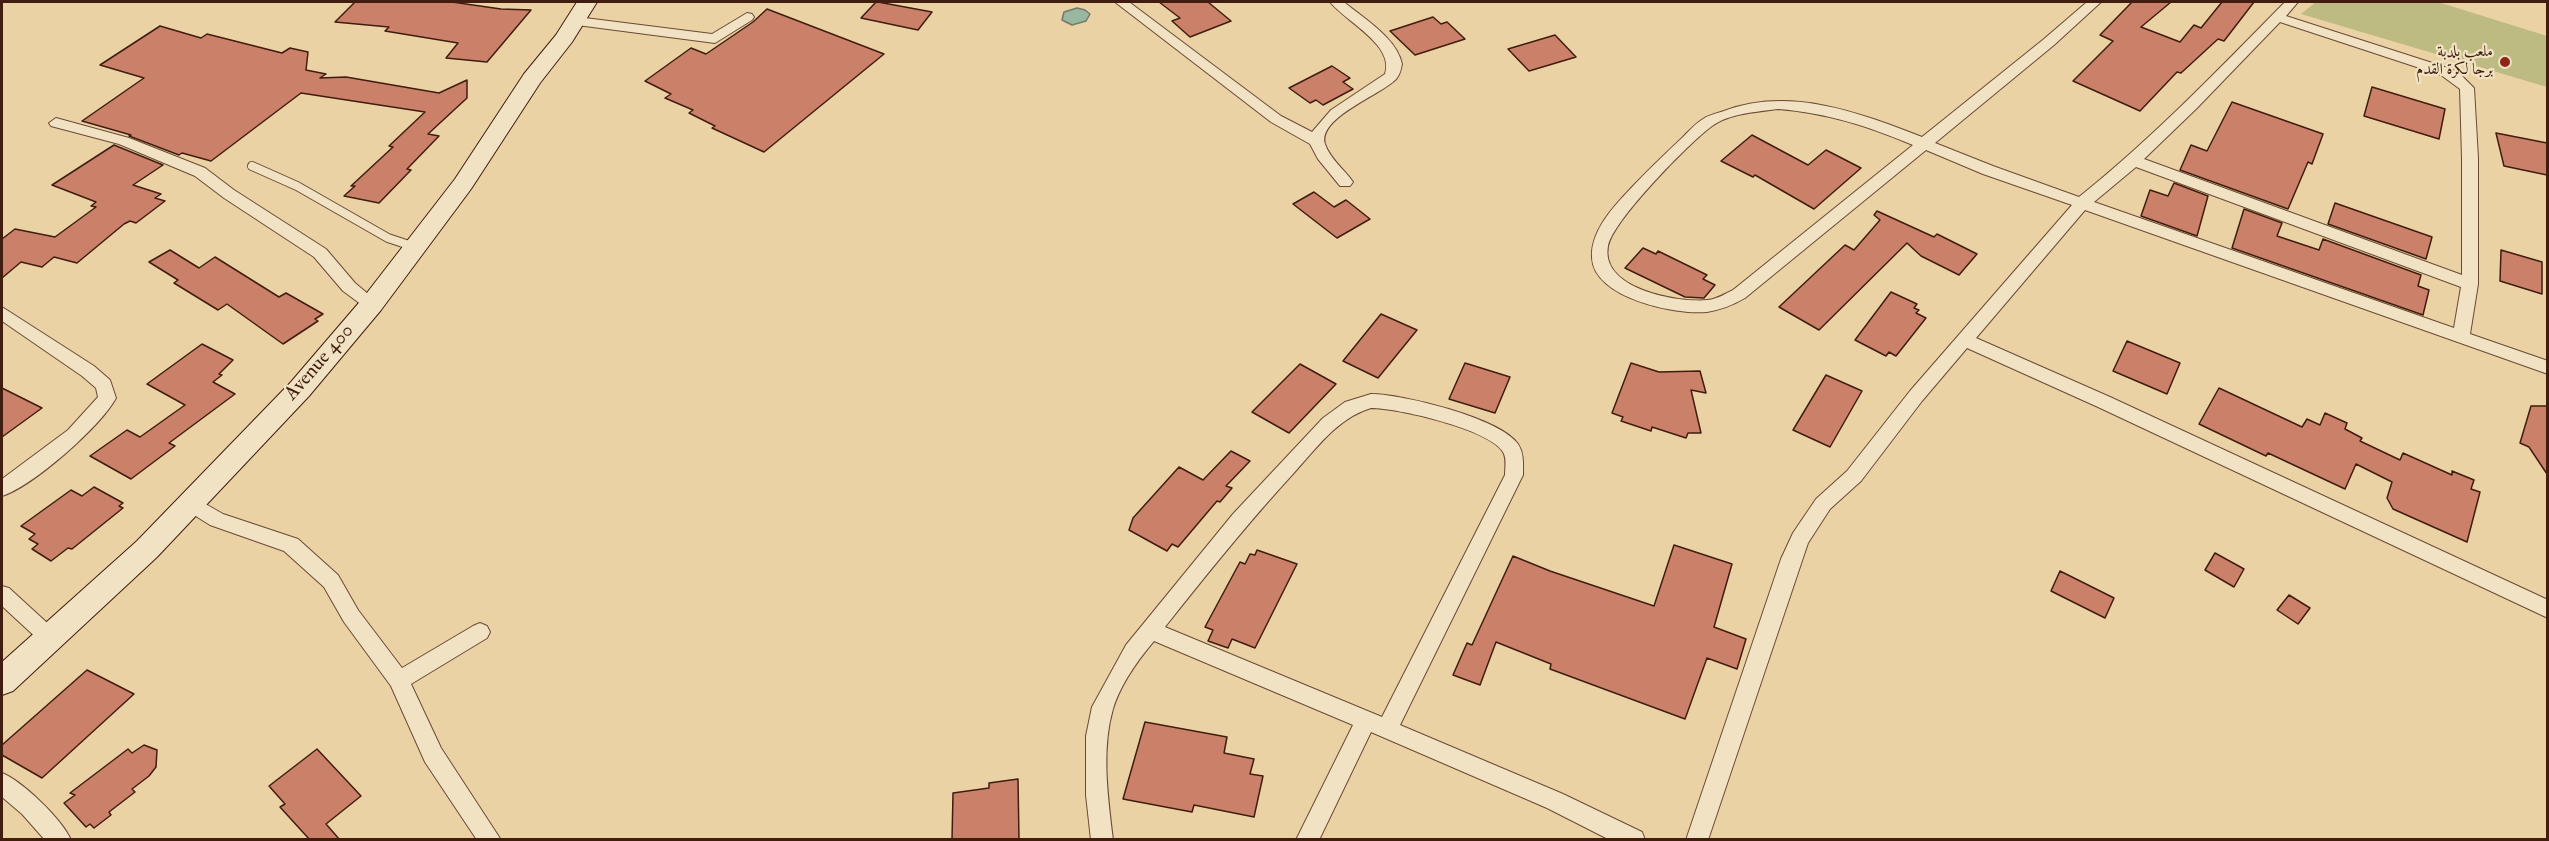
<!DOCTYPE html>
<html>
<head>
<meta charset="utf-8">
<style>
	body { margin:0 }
	#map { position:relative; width:2549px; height:841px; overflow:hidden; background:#ead2a5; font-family:"IM FELL Double Pica",serif }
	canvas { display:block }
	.frame { position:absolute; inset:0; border:3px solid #401d0e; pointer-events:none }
</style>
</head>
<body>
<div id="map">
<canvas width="2549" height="841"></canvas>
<div class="frame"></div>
</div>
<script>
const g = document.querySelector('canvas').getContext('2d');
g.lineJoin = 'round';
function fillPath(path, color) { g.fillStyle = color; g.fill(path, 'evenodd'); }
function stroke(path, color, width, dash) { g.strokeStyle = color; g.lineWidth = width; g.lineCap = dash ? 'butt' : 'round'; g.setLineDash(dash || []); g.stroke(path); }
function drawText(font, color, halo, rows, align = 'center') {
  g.font = font + ' "IM FELL Double Pica",Amiri,serif'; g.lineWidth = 4.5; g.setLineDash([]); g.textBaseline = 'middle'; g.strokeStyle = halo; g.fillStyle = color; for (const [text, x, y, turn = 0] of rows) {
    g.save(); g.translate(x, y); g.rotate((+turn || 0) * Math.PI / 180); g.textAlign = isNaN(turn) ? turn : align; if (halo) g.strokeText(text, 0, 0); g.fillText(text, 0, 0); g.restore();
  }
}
const green = new Path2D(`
	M2316,2H2438L2547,36V87L2301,14Z`);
const water = new Path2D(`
	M1077,8L1085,10L1090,14L1086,21L1072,25L1062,20L1064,12Z`);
const building = new Path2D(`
	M355,2H452L501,9L531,10L487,62L446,58L458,43L385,31L389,27L335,22Z
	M876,2H878L932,12L918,30L861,18Z
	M1159,2H1208L1231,21L1190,37L1172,21L1180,18Z
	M2132,2H2171L2141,27L2180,42L2194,25L2201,28L2222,2H2254L2224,41L2218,39L2181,73L2177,72L2140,111L2073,81L2113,41L2100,35Z
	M767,9L884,54L764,152L712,128L715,126L689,113L693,110L665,98L671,94L645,81L691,48L706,54L753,22Z
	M1433,17L1441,24L1447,22L1465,39L1415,55L1390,31Z
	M160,26L201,38L207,34L282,53L290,48L308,52L306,70L326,74L320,78L346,77L439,93L467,80V98L428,134L439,136L407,169L411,170L379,203L344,196L355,186H351L393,147L389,146L425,112L301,93L211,161L182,153L179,155L129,136L131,135L82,121L144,78L100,65Z
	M1555,35L1576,57L1529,71L1508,49Z
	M1332,66L1350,78L1343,82L1353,89L1323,105L1316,100L1310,103L1289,88Z
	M2372,87L2445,109L2439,139L2364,116Z
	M2232,102L2323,134L2312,164L2308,162L2288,209L2180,170L2191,145L2207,151Z
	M2496,133L2547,143V175L2504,166Z
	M1752,135L1808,165L1826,150L1861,168L1814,209L1755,175L1753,177L1721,161Z
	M114,145L163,165L133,185L161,194L155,198L165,201L136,223L130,221L124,224L77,263L54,257L42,267L21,262L2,278V239L15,229L55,237L96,207L91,206L96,202L52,185Z
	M2174,183L2208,196L2197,236L2141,216L2150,190L2168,196Z
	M1314,192L1334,207L1346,200L1370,219L1337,238L1293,204Z
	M2335,203L2432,237L2426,259L2328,224Z
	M2244,209L2282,223L2277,236L2319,250L2323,239L2421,275L2418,286L2429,290L2423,315L2232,248Z
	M1877,211L1934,237L1937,234L1977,254L1959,275L1921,256L1907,243L1819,330L1779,307L1845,245L1854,250L1880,220L1874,215Z
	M1643,248L1656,254L1658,251L1707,275L1703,279L1715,285L1704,298L1685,297L1625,268Z
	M170,250L199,268L215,257L279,297L286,293L323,314L315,319L318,321L283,344L227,304L218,310L174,283L178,280L149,262Z
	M2501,250L2542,262V294L2500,281Z
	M1891,292L1917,304L1914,308L1919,310L1916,313L1926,318L1896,356L1889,352L1886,356L1855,340Z
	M1381,314L1417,330L1378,378L1343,361Z
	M2127,341L2180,363L2167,394L2113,371Z
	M202,344L233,360L219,374L222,375L213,382L235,394L169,443L175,446L131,479L90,456L127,430L140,437L185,405L147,384Z
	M1465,363L1510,377L1495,413L1449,399Z
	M1631,363L1659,372L1700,371L1706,393L1691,390L1701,433H1688L1686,438L1652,427L1651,431L1621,421L1623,417L1612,413Z
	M1300,364L1336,384L1289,433L1252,412Z
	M1826,375L1862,391L1830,447L1793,430Z
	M2,388L42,408L2,437Z
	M2219,388L2302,427L2307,419L2320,425L2325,413L2347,423L2345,429L2362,438L2360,441L2400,460L2403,453L2452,475V471L2474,480L2471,489L2480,492L2467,542L2393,509L2387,498L2392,482L2356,464L2345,489L2268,453L2266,456L2199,424Z
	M2531,406H2547V474L2529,447L2520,443Z
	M1231,451L1250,461L1226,486L1232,488L1220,502L1217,501L1178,547L1172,544L1167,551L1129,530L1133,518L1179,467L1203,480Z
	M94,487L123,503L119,506L123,508L72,549L68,548L51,561L32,549L38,544L29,539L35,534L21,526L71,490L82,496Z
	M1674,545L1732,564L1714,627L1746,639L1737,669L1707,658L1685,719L1550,669L1551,664L1496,642L1480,685L1453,675L1467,643L1472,645L1513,556L1550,571L1654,606Z
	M1257,550L1297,564L1255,648L1232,639L1228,648L1208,641L1213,630L1205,627L1240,562L1245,564L1250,554L1255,555Z
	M2215,553L2244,569L2234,587L2205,570Z
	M2060,571L2114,598L2105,618L2051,591Z
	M2289,595L2310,608L2298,624L2277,610Z
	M87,670L134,694L42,778L2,755V745Z
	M1145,722L1227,737L1224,753L1254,759L1250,774L1263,776L1254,817L1194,805L1192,812L1123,799Z
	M144,745L157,750L156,767L149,776L132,789L135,792L109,812L111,815L94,828L90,824L86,827L64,803L75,795L70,793L128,749L132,753Z
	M317,749L361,796L326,824L340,840H310L280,807L285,804L269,786Z
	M1018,779L1019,840H952L953,793L989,788V783Z`);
const lane = new Path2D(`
	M252,166L297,186L388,238L415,247`);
const street = new Path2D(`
	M1115,2H1129L1281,116L1312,132L1331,110L1385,74C1395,45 1345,21 1330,2H1344C1363,18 1397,38 1402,64C1401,69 1400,74 1397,78C1384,94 1317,117 1325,144C1330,159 1345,170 1353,182L1350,186H1340L1318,159L1310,144L1271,122Z
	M2087,2H2101L2054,45L1935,143L1993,166L2079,197C2153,138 2219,69 2285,2H2298L2286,16L2451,69L2459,73L2474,88L2478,158V284L2470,334L2548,361V374L2085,210L1976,338L2110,397L2548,600V618L2098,407L1967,348L1922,401L1861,481L1830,509L1808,543L1708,840H1686L1781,559L1793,533L1816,499L1847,471L1910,391L2072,205L1983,174L1926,150L1745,298C1733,305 1720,310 1707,312C1675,315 1594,298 1592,258C1590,230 1616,204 1634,185C1650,168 1666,153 1683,137C1689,131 1696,123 1703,119C1709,115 1718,113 1724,111C1790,86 1860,113 1922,137L2044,39ZM2280,22L2441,75L2460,89L2462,158V275L2144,159L2197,108ZM1778,109C1828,113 1867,126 1913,145L1733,290C1725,294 1717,299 1708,300C1677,303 1600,289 1608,246C1613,220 1690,142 1712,126C1730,113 1757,112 1778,109ZM2136,167L2461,287L2454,328L2094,202Z
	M747,13L752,14L754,17L752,20L715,43L577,25L570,21L577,17L712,34Z
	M56,118L129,138L205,168L234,190L326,249L355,283L380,304L378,308H366L343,291L314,257L224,198L195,176L119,144L51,126L49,123Z
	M2,307L94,366L110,380L116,398C100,427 33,486 2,496V479L68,430L98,397L96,388L82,376L2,321Z
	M1371,394C1402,394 1500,418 1518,444C1524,453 1523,464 1523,475L1400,725L1563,794L1642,832L1645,840H1610L1547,808L1371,732L1319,840H1296L1353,725L1154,641C1138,660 1120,685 1113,709C1101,750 1108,798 1113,840H1091L1086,795V736L1092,707L1126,645L1233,514L1323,418L1345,402ZM1371,408C1397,408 1489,429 1503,452C1507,458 1505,468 1505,475L1382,717L1165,627C1206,575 1247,524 1292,475C1315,450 1337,418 1371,408Z
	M190,495L223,514L298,539L338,575L358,610L402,668L473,626L480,623L487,626L490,632L487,638L411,684L441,748L501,840H477L425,762L391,686L344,622L324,587L284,551L210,525L183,508L181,503L183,498Z
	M2,586L9,588L56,631L59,637L56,643L49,646L42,643L2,606Z
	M2,773C22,781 62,819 71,840H45L22,814L2,797Z`);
const secondary = new Path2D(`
	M577,2H597L572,42L540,83L471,189L381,310L309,396L157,557L13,691L2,695V662L137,541L291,382L363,298L455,179L524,74L556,35Z`);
const markers = [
	[2505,62,6,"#8f2418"]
];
const farPoinames = [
	["ملعب بلدبة",2493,53],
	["برجا لكرة القدم",2493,71]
];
const streetNames = [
	["Avenue 400",320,363,-49]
];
fillPath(green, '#bdba82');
fillPath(water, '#99b8a1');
stroke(water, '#757a66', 1.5);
fillPath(building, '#cb8169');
stroke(building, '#401d0e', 1.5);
stroke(lane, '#6a4a34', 10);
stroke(street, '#6a4a34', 2);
stroke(secondary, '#401d0e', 2);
stroke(lane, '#f1e2c4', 8);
fillPath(street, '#f1e2c4');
fillPath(secondary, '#f1e2c4');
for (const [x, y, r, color] of markers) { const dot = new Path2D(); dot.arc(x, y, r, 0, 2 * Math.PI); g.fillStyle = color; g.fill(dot); stroke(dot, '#f1e2c4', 2); }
drawText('16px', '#401d0e', '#f1e2c4', farPoinames, 'right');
drawText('20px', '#401d0e', '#f1e2c4', streetNames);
</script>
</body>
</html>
